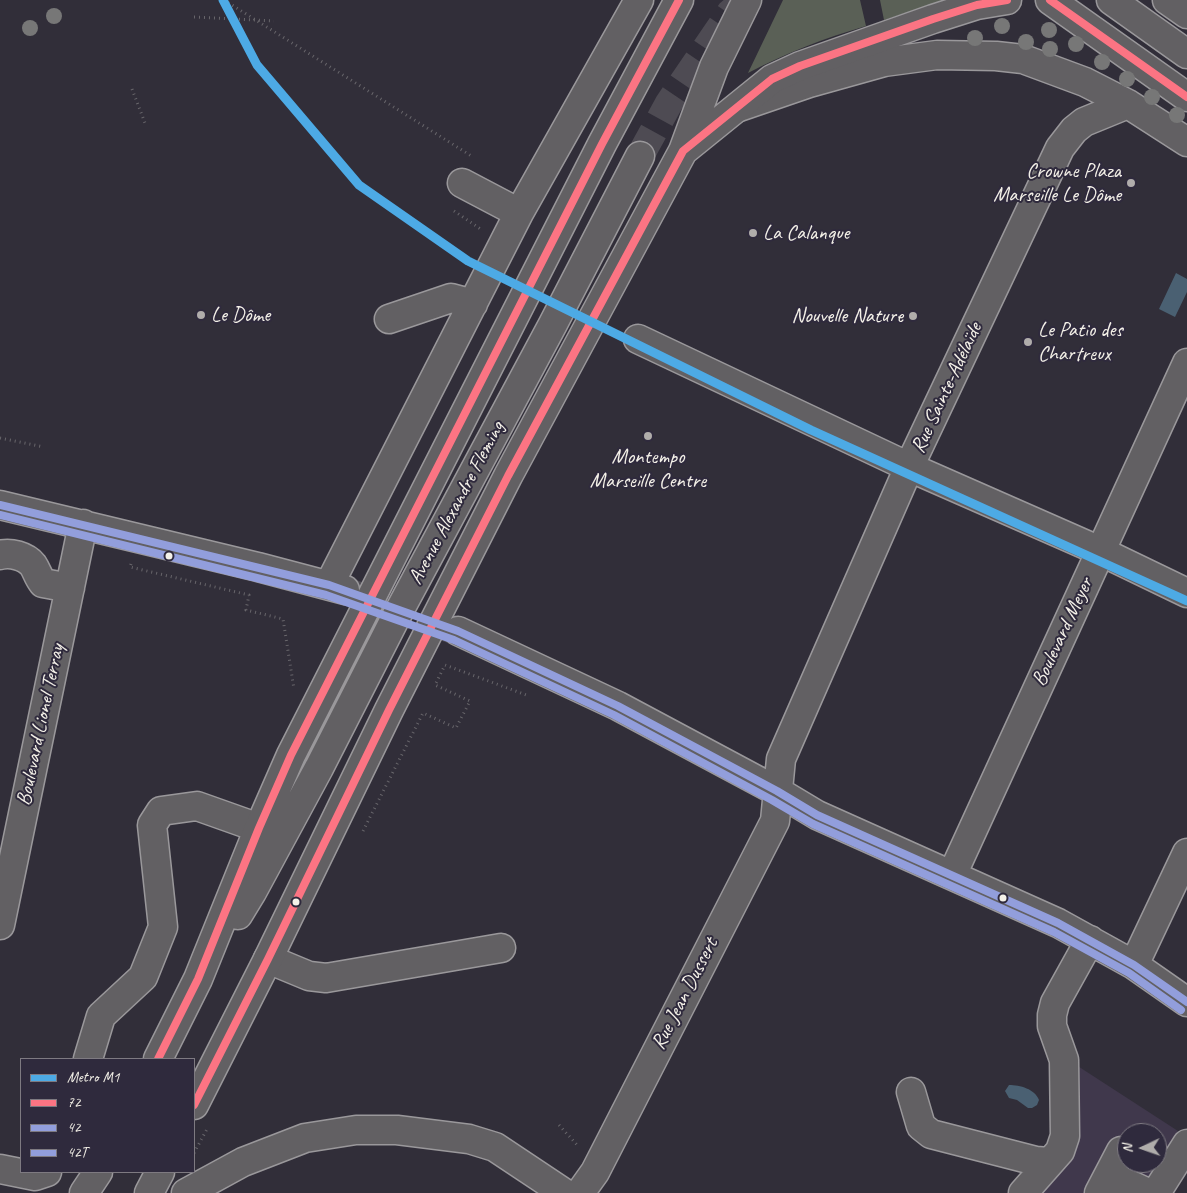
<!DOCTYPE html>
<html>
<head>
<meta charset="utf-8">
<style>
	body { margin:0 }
	#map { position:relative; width:1187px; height:1193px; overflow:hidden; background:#312e39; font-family:Caveat,sans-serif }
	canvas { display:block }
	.legend { position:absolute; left:20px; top:1058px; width:175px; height:115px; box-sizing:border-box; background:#2f2a3d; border:1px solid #7e7a81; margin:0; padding:6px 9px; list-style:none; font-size:15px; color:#f4f1e8 }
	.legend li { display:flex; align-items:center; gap:10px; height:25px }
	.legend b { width:25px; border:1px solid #7e7a81 }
	.north { position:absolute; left:1117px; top:1123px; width:50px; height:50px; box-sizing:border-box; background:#2f2a3d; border:1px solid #7e7a81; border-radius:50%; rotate:267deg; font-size:14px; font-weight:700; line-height:20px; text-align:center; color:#f4f1e8 }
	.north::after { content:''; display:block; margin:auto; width:18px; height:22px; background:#b0adab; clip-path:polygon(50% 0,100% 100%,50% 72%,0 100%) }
</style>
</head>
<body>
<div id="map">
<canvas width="1187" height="1193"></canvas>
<ul class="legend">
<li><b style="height:6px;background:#4daae5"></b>Metro M1</li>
<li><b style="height:6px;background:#fc7483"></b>72</li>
<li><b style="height:6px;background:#929edc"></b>42</li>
<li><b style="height:6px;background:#929edc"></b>42T</li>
</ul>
<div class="north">N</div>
</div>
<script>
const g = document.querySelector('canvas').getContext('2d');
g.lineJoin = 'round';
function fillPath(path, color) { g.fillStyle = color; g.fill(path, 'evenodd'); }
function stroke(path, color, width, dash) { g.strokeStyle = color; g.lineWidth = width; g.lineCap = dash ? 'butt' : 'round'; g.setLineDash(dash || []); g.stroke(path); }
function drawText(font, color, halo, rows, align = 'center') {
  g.font = font + ' Caveat,sans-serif'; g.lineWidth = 4; g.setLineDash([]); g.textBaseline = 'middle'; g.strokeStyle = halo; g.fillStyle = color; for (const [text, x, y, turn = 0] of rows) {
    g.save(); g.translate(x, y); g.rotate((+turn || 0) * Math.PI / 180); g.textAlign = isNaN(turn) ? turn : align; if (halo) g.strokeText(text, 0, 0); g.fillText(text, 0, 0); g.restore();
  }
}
const built = new Path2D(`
	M1070,1061L1178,1131L1138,1193H1033L1044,1180ZM1127,1133H1157V1163H1127Z`);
const green = new Path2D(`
	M783,0H860L866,26C825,38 786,53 748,73Z
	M880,0H947L884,20Z`);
const water = new Path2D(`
	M1176,273L1187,279V292L1175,317L1159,309Z
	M1009,1085C1020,1085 1035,1089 1039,1100L1037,1105L1032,1108H1028L1017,1100L1009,1098L1005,1091Z`);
const minorTunnel = new Path2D(`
	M348,592L456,631`);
const majorTunnel = new Path2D(`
	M640,156L669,103L730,13L736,8`);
const path = new Path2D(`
	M224,0L473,157
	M194,17L274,21
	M132,89L145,123
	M454,211L482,230
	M0,438L44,447
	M131,564L130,567L249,595L246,610L283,619L294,689
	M363,831L423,713L456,728L470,701L435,685L445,665L529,696
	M559,1125L578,1146
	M194,1153L207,1129`);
const minor = new Path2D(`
	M739,107L809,83L884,62L937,55L996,56L1023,59L1085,82L1128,104L1187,142
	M462,183L519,213
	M389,319L451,298L473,304
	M638,339L909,467L1100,551L1187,593
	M0,505L258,567L345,590
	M0,555C10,552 26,556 33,565C37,571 38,577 43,583L70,588
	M329,585L519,213L639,0
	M458,631L618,706L777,791L817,815L1058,923L1134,965L1187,1002
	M952,875L1187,363
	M0,925L83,524
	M268,959L309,976L326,978L501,948
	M1134,965L1187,853
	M88,1059L101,1016L143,977L163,927L152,825L161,811L197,806L259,828
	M911,1092L921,1126L931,1134L1036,1161L1049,1162
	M0,1169L35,1176L47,1172
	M1109,1175L1148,1193
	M186,1193L243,1162L305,1138L356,1130H397L469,1139L495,1147L564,1193
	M580,1193L595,1172L775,821L781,759L909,467L1060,148L1074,130L1084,122L1128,104
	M1023,1193L1060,1151L1065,1136L1064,1060L1052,1026V1015L1055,1003L1090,940
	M1099,1193L1121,1151
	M1156,1193L1187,1144`);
const major = new Path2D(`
	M1050,0L1187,97
	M1111,0L1187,54
	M1167,0L1187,14
	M683,151L772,79L800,66L933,19L977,5L1007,0
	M238,915L252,892L319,768L396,617L553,324L640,156
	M158,1059L198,979L259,828L291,755L602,144L679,0
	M194,1105L268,959L389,710L508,476L683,151L714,67L747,0
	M84,1193L98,1172
	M149,1193L160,1172`);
const bus1 = new Path2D(`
	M1050,0L1187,97
	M158,1059L198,979L259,828L291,755L602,144L679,0
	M194,1105L268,959L389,710L508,476L683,151L772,79L800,66L933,19L977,5L1007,0`);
const bus2 = new Path2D(`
	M0,505L329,585L458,631L618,706L777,791L817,815L1058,923L1134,965L1187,1002`);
const bus3 = new Path2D(`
	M0,515L326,595L454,640L614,715L772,800L813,824L1054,932L1129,973L1181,1010`);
const metro1 = new Path2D(`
	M223,0L257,65L359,185L468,261L811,430L1187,601`);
const trees = [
	[54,16],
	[1002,26],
	[30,28],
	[1049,30],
	[975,38],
	[1026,42],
	[1076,44],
	[1050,49],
	[1102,62],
	[1127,79],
	[1152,97],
	[1177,115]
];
const markers = [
	[1131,183,5,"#b0adab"],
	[753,233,5,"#b0adab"],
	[201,315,5,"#b0adab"],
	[913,316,5,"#b0adab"],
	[1028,342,5,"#b0adab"],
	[648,436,5,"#b0adab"],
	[169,556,4.5,"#f4f1e8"],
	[1003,898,4.5,"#f4f1e8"],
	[296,902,4.5,"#f4f1e8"]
];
const poiNames = [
	["Crowne Plaza",1121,171,"right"],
	["Marseille Le Dôme",1121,195,"right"],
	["La Calanque",763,233],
	["Le Dôme",211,315],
	["Nouvelle Nature",903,316,"right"],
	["Le Patio des",1038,330],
	["Chartreux",1038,354],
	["Montempo",648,457,"center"],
	["Marseille Centre",648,481,"center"]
];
const streetNames = [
	["Rue Sainte-Adélaïde",947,388,-65],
	["Avenue Alexandre Fleming",457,503,-62],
	["Boulevard Meyer",1063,632,-65],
	["Boulevard Lionel Terray",41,725,-78],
	["Rue Jean Dussert",685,994,-63]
];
fillPath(built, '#40384c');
fillPath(green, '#5a6056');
fillPath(water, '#4a6072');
stroke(minorTunnel, '#4e4b53', 28, [28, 14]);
stroke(majorTunnel, '#4e4b53', 28, [28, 14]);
stroke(minor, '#9a989b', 31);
stroke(major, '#9a989b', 31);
stroke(path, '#68666b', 3, [1, 4]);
stroke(minor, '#626063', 28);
stroke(major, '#626063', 28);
stroke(bus1, '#fc7483', 8);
stroke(bus2, '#929edc', 8);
stroke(bus3, '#929edc', 8);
stroke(metro1, '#4daae5', 9);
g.fillStyle = '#777';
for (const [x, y] of trees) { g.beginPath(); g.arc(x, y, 8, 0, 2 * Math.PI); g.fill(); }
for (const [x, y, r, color] of markers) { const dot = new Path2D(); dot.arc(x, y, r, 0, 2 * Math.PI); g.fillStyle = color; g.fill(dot); stroke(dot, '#2f2a3d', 2); }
drawText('21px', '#f4f1e8', '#2f2a3d', poiNames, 'left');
drawText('21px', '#f4f1e8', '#2f2a3d', streetNames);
</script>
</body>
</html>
